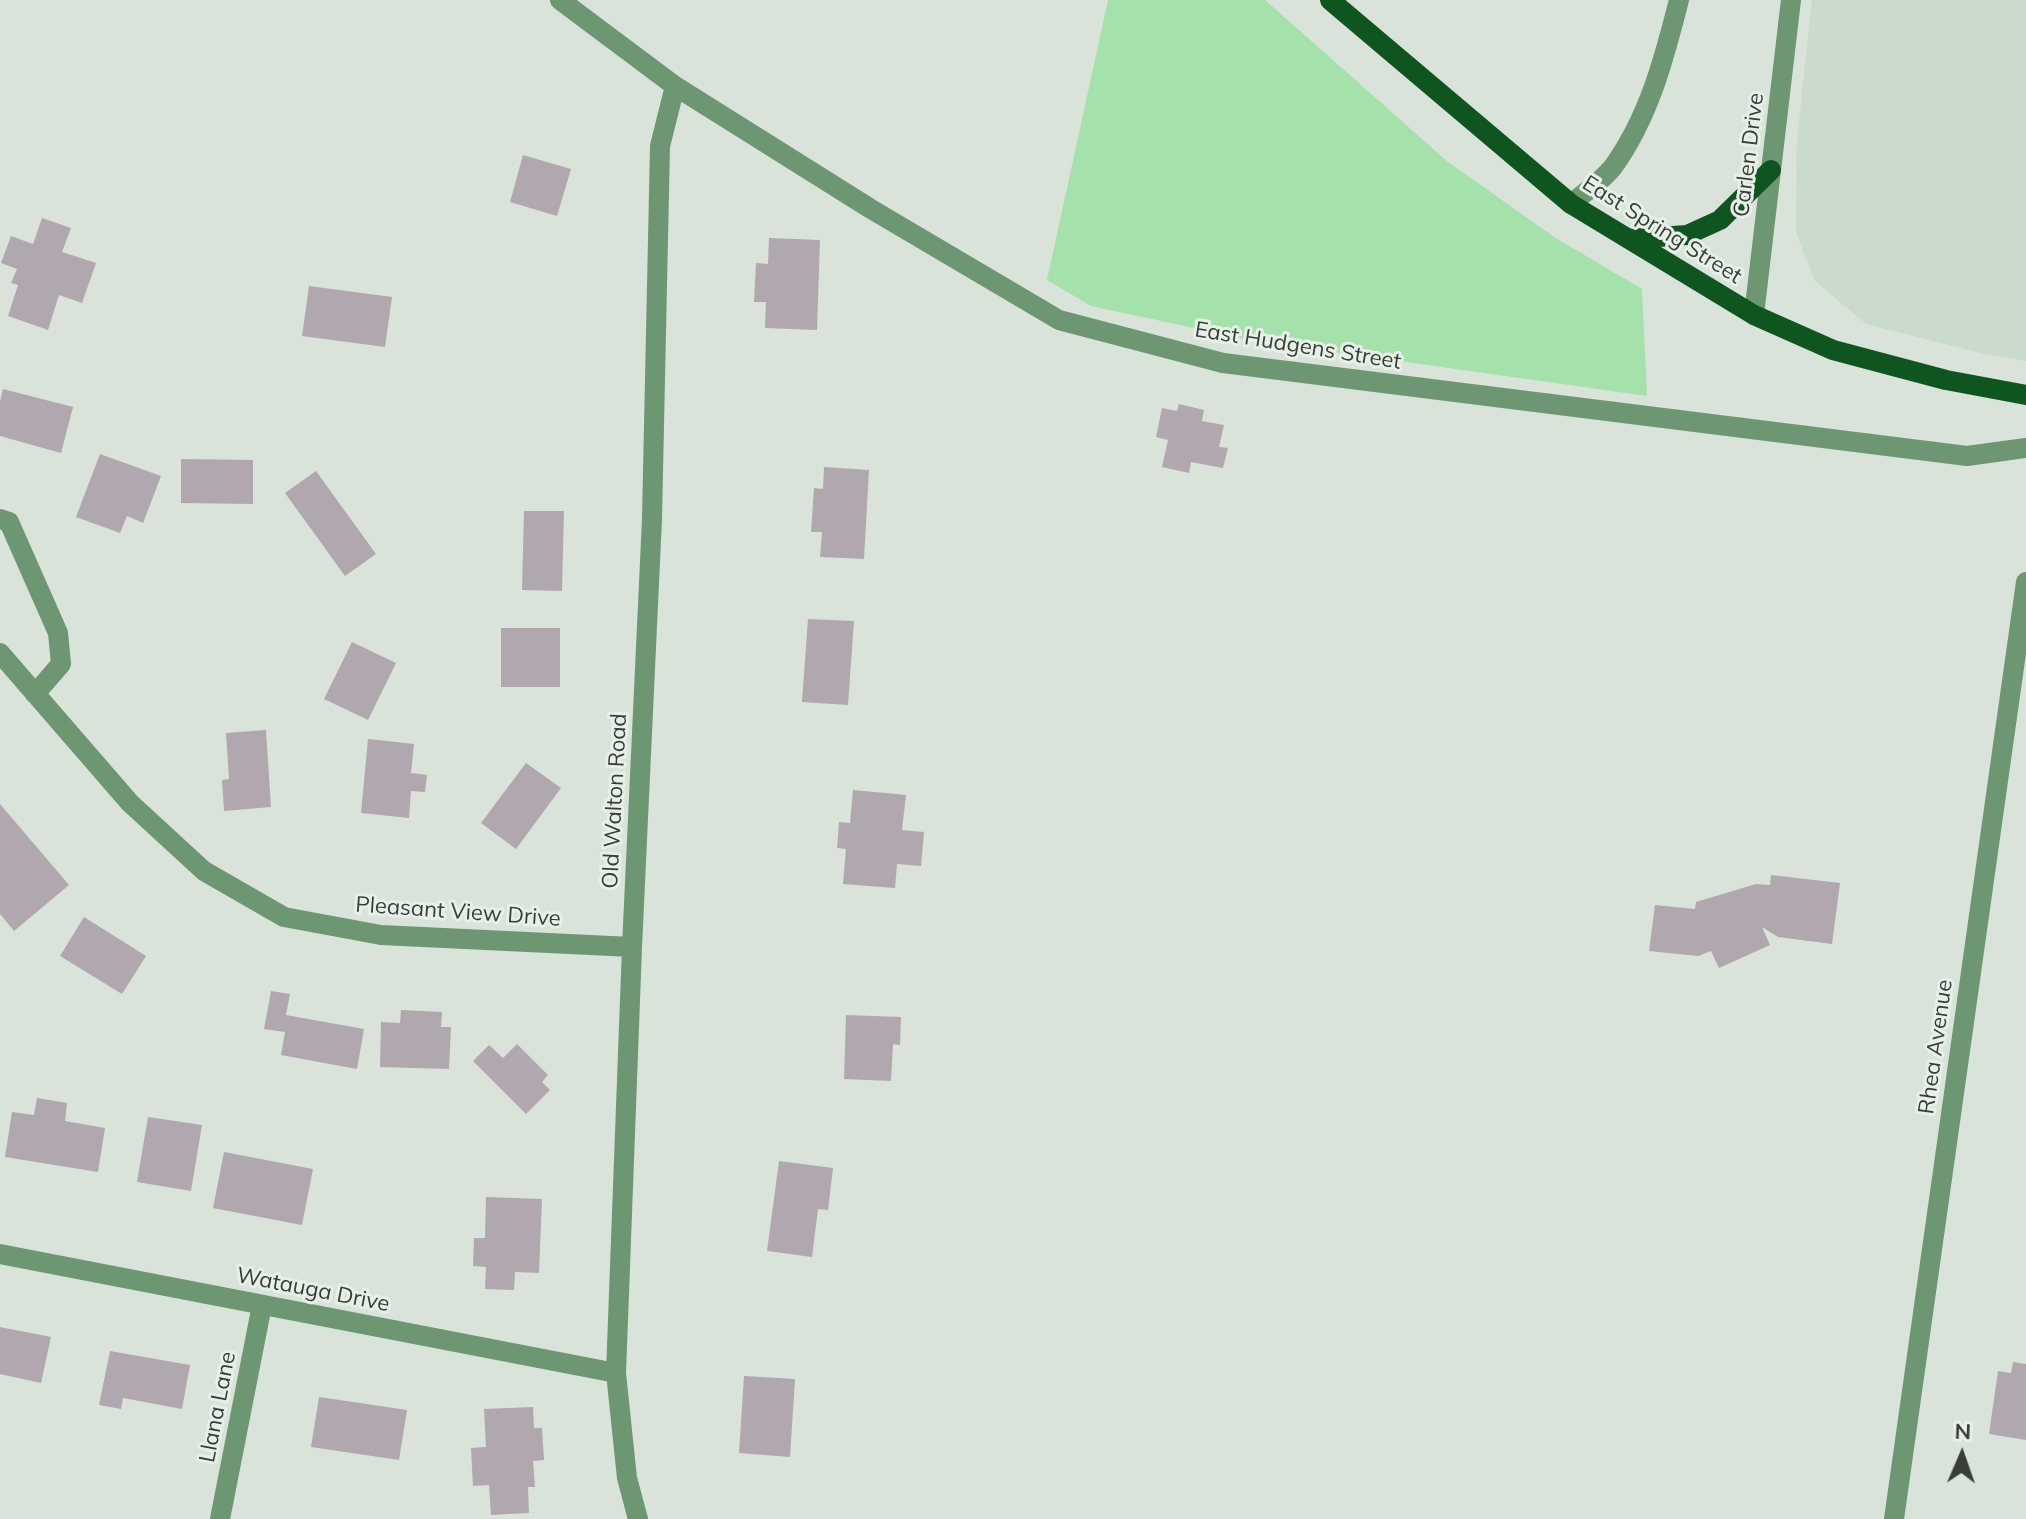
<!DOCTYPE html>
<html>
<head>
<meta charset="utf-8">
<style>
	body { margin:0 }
	#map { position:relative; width:2026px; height:1519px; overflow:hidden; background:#d9e3d9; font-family:Mulish,sans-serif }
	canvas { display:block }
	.north { position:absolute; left:1922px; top:1415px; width:80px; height:80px; -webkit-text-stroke:6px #e6f0e6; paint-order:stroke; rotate:2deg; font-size:22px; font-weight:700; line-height:32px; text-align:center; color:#393d39 }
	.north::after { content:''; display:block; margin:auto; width:28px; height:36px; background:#393d39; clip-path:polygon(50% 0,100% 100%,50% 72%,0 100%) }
</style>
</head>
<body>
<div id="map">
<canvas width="2026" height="1519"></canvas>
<div class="north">N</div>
</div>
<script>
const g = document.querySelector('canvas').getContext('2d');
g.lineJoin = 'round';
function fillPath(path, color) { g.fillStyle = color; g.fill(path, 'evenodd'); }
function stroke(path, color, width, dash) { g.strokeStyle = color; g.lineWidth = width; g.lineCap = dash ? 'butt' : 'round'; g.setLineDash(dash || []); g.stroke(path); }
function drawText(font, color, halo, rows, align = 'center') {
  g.font = font + ' Mulish,sans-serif'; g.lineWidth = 6; g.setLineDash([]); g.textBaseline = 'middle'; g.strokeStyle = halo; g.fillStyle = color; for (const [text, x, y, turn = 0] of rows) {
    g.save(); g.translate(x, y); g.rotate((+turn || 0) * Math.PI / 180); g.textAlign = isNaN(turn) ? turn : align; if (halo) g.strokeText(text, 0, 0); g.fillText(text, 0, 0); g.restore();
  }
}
const built = new Path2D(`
	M1812,0H2026V361L1984,354L1866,324L1814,280L1796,232L1797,140Z`);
const green = new Path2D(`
	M1108,0H1265L1447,161L1554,237L1642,289L1647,396L1250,340L1091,306L1047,280Z`);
const building = new Path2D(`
	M523,155L571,169L557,216L510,202Z
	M42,218L71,228L62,252L96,263L82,303L59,295L48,330L8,316L18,285L11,283L17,269L1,263L11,236L33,244Z
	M769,238L820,240L817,330L765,328L766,302H754L756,263L768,264Z
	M309,286L392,297L385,347L302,336Z
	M3,389L73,407L61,453L0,436V401Z
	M1179,404L1204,410L1202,421L1224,425L1219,447L1228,448L1223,468L1191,462L1189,473L1162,467L1168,440L1156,437L1162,408L1177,411Z
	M100,454L161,476L143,523L127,516L120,533L76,517Z
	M181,459L253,460V504L181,503Z
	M824,467L869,470L864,559L820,557L822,532H811L814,488L823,489Z
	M316,471L376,554L345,576L285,493Z
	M524,511H564L562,591L522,590Z
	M808,619L854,621L848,705L802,702Z
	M501,628H560V687H501Z
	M352,642L396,663L368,720L324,699Z
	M266,730L271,807L224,811L222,780L229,779L226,733Z
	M368,739L414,744L411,773L427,775L425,792L411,791L409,818L361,813Z
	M526,763L561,788L516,849L481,823Z
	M853,790L906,795L902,830L924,832L921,866L897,864L895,888L843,884L846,849L837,848L839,822L850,823Z
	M0,804L69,885L14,931L0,914Z
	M1771,875L1840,883L1832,944L1778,937L1762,927L1770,945L1719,968L1711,951L1698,956L1649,951L1655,905L1695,909L1696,902L1756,884L1770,885Z
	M84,917L146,956L122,994L60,956Z
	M271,991L290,994L286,1015L364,1029L357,1069L281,1055L285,1032L264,1029Z
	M401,1010L442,1012L441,1027H451L449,1069L380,1067L381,1022L400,1023Z
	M846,1015L901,1017L900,1045L893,1044L891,1081L844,1079Z
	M517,1044L548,1075L542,1082L550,1090L526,1114L473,1061L489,1045L503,1058Z
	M37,1098L67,1103L65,1121L105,1128L98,1172L5,1157L12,1112L34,1115Z
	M148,1117L202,1125L191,1191L137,1182Z
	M224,1152L313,1169L302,1225L213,1208Z
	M779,1161L833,1168L828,1210L818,1209L812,1257L767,1251Z
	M486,1197L542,1199L539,1273L515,1272L514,1290L485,1289L486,1267L473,1266L474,1238H485Z
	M0,1327L51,1337L41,1383L0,1374Z
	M110,1351L190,1365L182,1409L123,1398L121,1409L99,1405Z
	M2013,1362L2026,1364V1440L1989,1434L1998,1371L2011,1373Z
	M744,1376L795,1379L790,1457L739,1453Z
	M319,1397L407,1410L399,1460L311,1447Z
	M533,1407L534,1428H542L544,1460L533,1461L535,1487H528L529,1513L491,1515L489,1485L473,1486L471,1448L486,1447L484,1409Z`);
const minor = new Path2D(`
	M560,0L675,86L871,209L1059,320L1223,363L1967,456L2026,448
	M1571,204C1585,192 1602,181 1613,167C1649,117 1664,59 1679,0
	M1754,315L1791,0
	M0,519L9,522L58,633L61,664L35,694
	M0,653L130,803L204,871L284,917L381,935L632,947
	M0,1254L616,1373
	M220,1519L262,1305
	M638,1519L627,1478L616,1373L632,947L652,519L660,146L675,86
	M1894,1519L2026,582`);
const major = new Path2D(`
	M1330,0L1571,204L1754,315L1833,350L1946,380L2026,395
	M1629,239L1687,235L1720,220L1771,170`);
const streetNames = [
	["Carlen Drive",1749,155,-83],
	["East Spring Street",1662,230,32],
	["East Hudgens Street",1298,346,9],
	["Old Walton Road",615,801,-87],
	["Pleasant View Drive",458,912,4],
	["Rhea Avenue",1936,1047,-82],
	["Watauga Drive",313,1290,11],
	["Llana Lane",218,1407,-79]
];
fillPath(built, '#cadacb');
fillPath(green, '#a5e2ab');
fillPath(building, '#b1a7af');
stroke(minor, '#6d9772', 20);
stroke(major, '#0e5520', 20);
drawText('22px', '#393d39', '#e6f0e6', streetNames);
</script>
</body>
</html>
